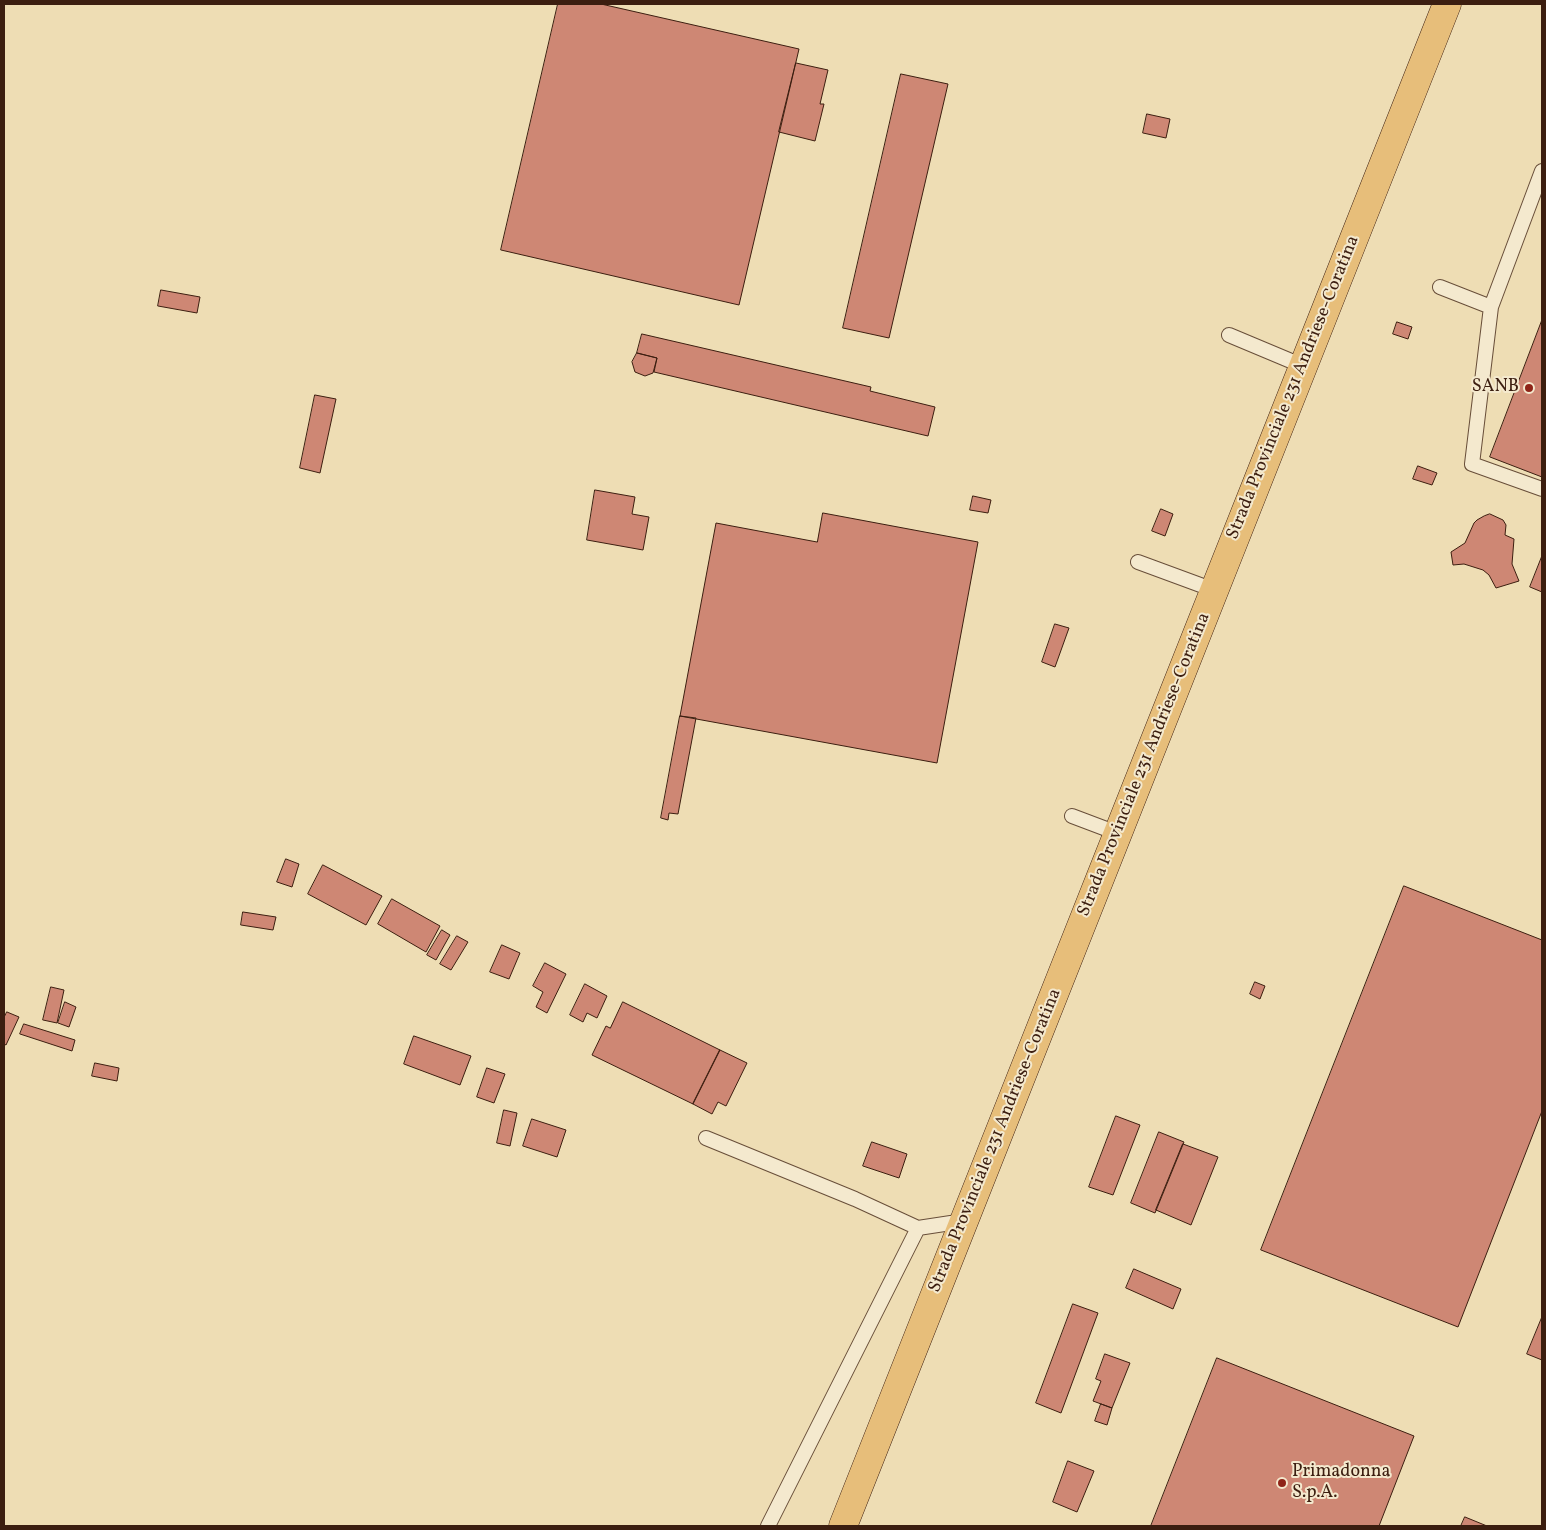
<!DOCTYPE html>
<html>
<head>
<meta charset="utf-8">
<style>
	body { margin:0 }
	#map { position:relative; width:1546px; height:1530px; overflow:hidden; background:#eeddb4; font-family:Vollkorn,serif }
	canvas { display:block }
	.frame { position:absolute; inset:0; border:5px solid #3c1e10; pointer-events:none }
</style>
</head>
<body>
<div id="map">
<canvas width="1546" height="1530"></canvas>
<div class="frame"></div>
</div>
<script>
const g = document.querySelector('canvas').getContext('2d');
g.lineJoin = 'round';
function fillPath(path, color) { g.fillStyle = color; g.fill(path, 'evenodd'); }
function stroke(path, color, width, dash) { g.strokeStyle = color; g.lineWidth = width; g.lineCap = dash ? 'butt' : 'round'; g.setLineDash(dash || []); g.stroke(path); }
function drawText(font, color, halo, rows, align = 'center') {
  g.font = font + ' Vollkorn,serif'; g.lineWidth = 4; g.setLineDash([]); g.textBaseline = 'middle'; g.strokeStyle = halo; g.fillStyle = color; for (const [text, x, y, turn = 0] of rows) {
    g.save(); g.translate(x, y); g.rotate((+turn || 0) * Math.PI / 180); g.textAlign = isNaN(turn) ? turn : align; if (halo) g.strokeText(text, 0, 0); g.fillText(text, 0, 0); g.restore();
  }
}
const building = new Path2D(`
	M558,4H601L799,49L739,305L501,250Z
	M796,63L828,70L820,104H824L815,141L779,132Z
	M901,74L948,84L889,338L843,328Z
	M1147,114L1170,119L1166,138L1143,133Z
	M161,290L200,297L197,313L158,306Z
	M1542,320V477L1490,457Z
	M1397,322L1412,327L1408,339L1393,334Z
	M642,334L871,387L870,391L935,407L928,436L654,372L657,358L637,353Z
	M637,353L657,358L653,373L645,376L635,372L632,362Z
	M315,395L336,399L320,473L300,468Z
	M1418,466L1437,473L1432,485L1413,479Z
	M595,490L635,497L632,514L649,517L643,550L587,540Z
	M973,496L991,500L988,513L970,510Z
	M1161,509L1173,514L1165,536L1152,531Z
	M823,513L978,542L937,763L680,716L716,523L817,542Z
	M1490,514L1503,520L1506,525L1505,535L1514,539L1512,564L1519,581L1496,588L1489,575L1483,570L1464,564L1453,565L1451,552L1465,543L1474,523L1477,520L1484,516Z
	M1542,556V592L1530,587Z
	M1055,624L1069,628L1055,667L1042,662Z
	M680,716L696,718L678,814L669,813L668,820L661,818Z
	M286,859L299,864L292,887L277,882Z
	M323,865L382,896L366,925L308,894Z
	M1404,886L1542,940V1111L1458,1327L1261,1250Z
	M392,899L440,926L426,952L378,924Z
	M243,912L276,917L273,930L241,925Z
	M442,930L450,935L436,960L427,955Z
	M457,936L468,942L451,970L440,964Z
	M502,945L520,953L509,979L490,972Z
	M545,963L566,974L547,1013L536,1007L543,992L533,986Z
	M1255,982L1265,986L1260,999L1250,994Z
	M585,984L607,996L597,1018L587,1013L583,1022L570,1015Z
	M51,987L64,990L57,1023L43,1020Z
	M65,1002L76,1007L69,1027L58,1023Z
	M623,1002L720,1050L693,1104L592,1055L606,1026L610,1028Z
	M7,1012L19,1017L6,1045L4,1044V1018Z
	M24,1024L75,1040L72,1051L20,1034Z
	M414,1036L471,1056L460,1085L404,1064Z
	M720,1050L747,1063L726,1106L718,1102L712,1114L693,1104Z
	M95,1063L119,1068L117,1081L92,1076Z
	M487,1068L505,1074L494,1103L477,1097Z
	M504,1110L517,1113L510,1146L497,1143Z
	M1116,1116L1140,1125L1113,1195L1089,1187Z
	M532,1119L566,1130L557,1157L523,1146Z
	M1159,1132L1184,1142L1155,1213L1131,1203Z
	M872,1142L907,1154L899,1178L863,1166Z
	M1183,1144L1218,1157L1191,1225L1156,1210Z
	M1134,1269L1181,1289L1173,1309L1126,1288Z
	M1073,1304L1098,1313L1061,1413L1036,1403Z
	M1542,1317V1360L1527,1354Z
	M1105,1354L1130,1363L1112,1408L1093,1401L1101,1381L1096,1379Z
	M1217,1358L1414,1436L1379,1526H1151Z
	M1101,1404L1112,1408L1107,1425L1095,1421Z
	M1068,1461L1094,1471L1077,1512L1053,1502Z
	M1465,1517L1487,1526H1461Z`);
const service = new Path2D(`
	M1542,171L1491,307L1472,464L1542,489
	M1440,287L1491,307
	M1229,335L1303,366
	M1138,562L1214,590
	M1072,816L1117,833
	M706,1138L855,1199L918,1228L964,1221
	M768,1526L918,1228`);
const primary = new Path2D(`
	M843,1526L1447,4`);
const markers = [
	[1529,388,5,"#8f2418"],
	[1282,1483,5,"#8f2418"]
];
const streetNames = [
	["Strada Provinciale 231 Andriese-Coratina",1294,388,-68],
	["Strada Provinciale 231 Andriese-Coratina",1145,765,-68],
	["Strada Provinciale 231 Andriese-Coratina",996,1141,-68]
];
const poiNames = [
	["SANB",1519,388],
	["Primadonna",1292,1473,"left"],
	["S.p.A.",1292,1494,"left"]
];
fillPath(building, '#ce8774');
stroke(building, '#3c1e10', 1);
stroke(service, '#684e39', 16);
stroke(primary, '#3c1e10', 29);
stroke(service, '#f4e9ce', 14);
stroke(primary, '#e7be7a', 28);
for (const [x, y, r, color] of markers) { const dot = new Path2D(); dot.arc(x, y, r, 0, 2 * Math.PI); g.fillStyle = color; g.fill(dot); stroke(dot, '#f4e9ce', 2); }
drawText('18px', '#3c1e10', '#f4e9ce', streetNames);
drawText('18px', '#3c1e10', '#f4e9ce', poiNames, 'right');
</script>
</body>
</html>
